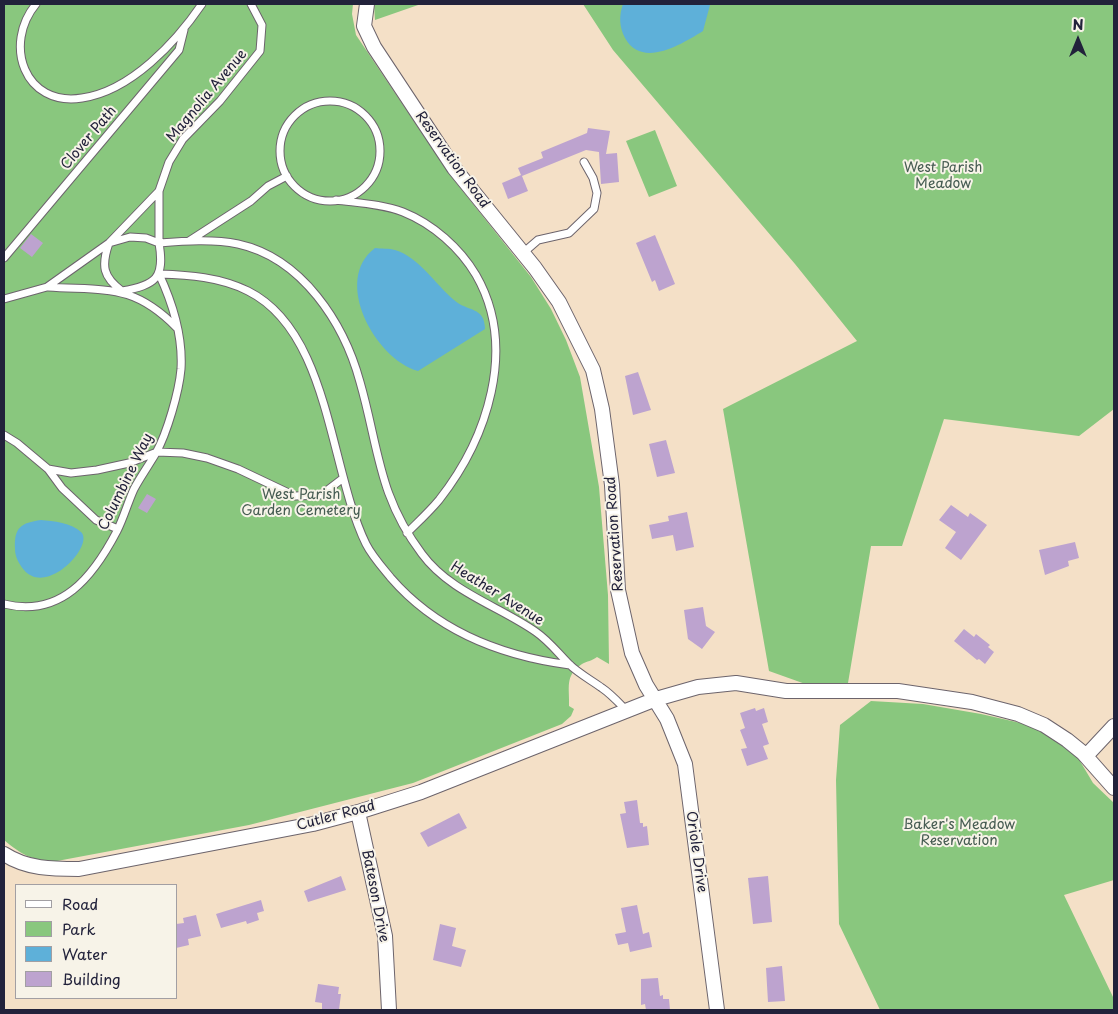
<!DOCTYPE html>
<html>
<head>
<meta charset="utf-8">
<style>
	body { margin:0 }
	#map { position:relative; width:1118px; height:1014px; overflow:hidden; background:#f4e0c7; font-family:"Playpen Sans",sans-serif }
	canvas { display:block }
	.frame { position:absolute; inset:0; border:5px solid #22223b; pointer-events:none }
	.legend { position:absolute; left:15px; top:884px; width:162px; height:115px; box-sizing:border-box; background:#f7f3e8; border:1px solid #a29fa3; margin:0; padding:6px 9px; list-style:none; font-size:15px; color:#22223b }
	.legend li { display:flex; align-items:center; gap:10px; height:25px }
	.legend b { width:25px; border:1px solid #a29fa3 }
	.north { position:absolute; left:1053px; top:15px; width:50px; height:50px; -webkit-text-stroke:4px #f7f3e8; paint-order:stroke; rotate:0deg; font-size:14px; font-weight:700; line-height:20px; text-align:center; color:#22223b }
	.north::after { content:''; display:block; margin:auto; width:18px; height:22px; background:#22223b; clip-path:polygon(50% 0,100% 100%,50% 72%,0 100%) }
</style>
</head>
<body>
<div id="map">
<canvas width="1118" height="1014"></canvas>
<div class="frame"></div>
<ul class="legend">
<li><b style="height:6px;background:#fff"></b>Road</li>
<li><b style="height:14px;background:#89c77e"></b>Park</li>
<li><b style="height:14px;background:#5eb0d9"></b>Water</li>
<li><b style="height:14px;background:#bda3cf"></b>Building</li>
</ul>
<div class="north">N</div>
</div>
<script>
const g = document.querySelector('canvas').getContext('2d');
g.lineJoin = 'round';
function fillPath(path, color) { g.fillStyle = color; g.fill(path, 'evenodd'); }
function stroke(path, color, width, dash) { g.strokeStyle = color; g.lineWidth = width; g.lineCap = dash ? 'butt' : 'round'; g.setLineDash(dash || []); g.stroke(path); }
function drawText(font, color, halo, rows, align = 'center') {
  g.font = font + ' "Playpen Sans",sans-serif'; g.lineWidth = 4; g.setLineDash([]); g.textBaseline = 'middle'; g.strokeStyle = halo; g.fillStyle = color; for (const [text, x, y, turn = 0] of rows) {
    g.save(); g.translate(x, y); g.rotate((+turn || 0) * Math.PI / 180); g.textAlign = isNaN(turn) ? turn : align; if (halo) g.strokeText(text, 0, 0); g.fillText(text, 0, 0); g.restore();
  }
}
const green = new Path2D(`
	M4,4H353L352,14L356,35L450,175L531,277L551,309L566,340L580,377L599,487L608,595L609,664L597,657C592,661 587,661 582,664C564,676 570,688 569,706L574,709L571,716L562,724L413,783L249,825L57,861C32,861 22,855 4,840Z
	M374,4H421L375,20Z
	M583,4H1114V409L1079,436L944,419L902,546H871L848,683L811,686L769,671L723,409L857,341L795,264L613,50Z
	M655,130L677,186L649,197L626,141Z
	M871,701L923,704L981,714L1025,724L1051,734L1077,756L1093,783L1114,803V880L1064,895L1114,999V1010H880L839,924L836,780L840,725Z`);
const water = new Path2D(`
	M623,4H709L710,5L703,31C682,44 642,69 625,38C619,27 619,15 623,4Z
	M375,248C381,249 389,248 395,250C419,257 436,285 454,300C467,312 485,306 485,329L418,371C375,359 332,280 375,248Z
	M41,520C53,521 72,523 81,532C95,545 47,597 24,570C19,564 15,557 15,549C14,527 21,523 41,520Z`);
const building = new Path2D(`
	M588,128L610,131L606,154L617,153L619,182L601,184L599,152L586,150L522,176L528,191L508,199L502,183L521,175L518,168L543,158L541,152L587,133Z
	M31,234L43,243L32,257L20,248Z
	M655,235L675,284L659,291L655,280L652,282L636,243Z
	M638,372L651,410L633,415L625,376Z
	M666,440L675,473L657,477L649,444Z
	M147,494L156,499L147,513L138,508Z
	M951,505L968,517L970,513L987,525L961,560L945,548L956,532L939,520Z
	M687,512L694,547L676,551L673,535L652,539L649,525L669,521L668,516Z
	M1075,542L1079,558L1068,561L1069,566L1045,575L1039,550Z
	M703,607L706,626L715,632L702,649L688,639L684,610Z
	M964,629L974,637L976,634L990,645L988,647L994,652L985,664L979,659L977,660L954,641Z
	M755,708L756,711L764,708L768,722L762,724L769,744L763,746L768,759L747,766L741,749L747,748L740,730L745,728L740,713Z
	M637,800L640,823H643V827L647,826L649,845L627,848L620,814L626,813L624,802Z
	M459,813L467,828L428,847L420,833Z
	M341,876L346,890L308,902L304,891Z
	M768,876L772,922L753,924L748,878Z
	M261,900L264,911L257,913L259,920L247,924L246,921L221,928L216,914Z
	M637,905L643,934L649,932L652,947L630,952L628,943L618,945L615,934L626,932L621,908Z
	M196,915L201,936L188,939L189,945L176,948V924L184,923L183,918Z
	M440,924L456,928L452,946L466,950L461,967L433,960Z
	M782,966L785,1001L768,1002L766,968Z
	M658,978L660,996L663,995V999H669L670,1010H646L645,1004L641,1005V979Z
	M318,984L339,987L338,994H341L339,1010H322V1003L315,1002Z`);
const service = new Path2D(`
	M36,4C3,44 24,107 82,98C131,91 176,42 202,4
	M280 151a50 50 0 1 1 100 0a50 50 0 1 1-100 0Z
	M159,191V243C185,241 213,239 238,244C302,258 344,323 360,382C379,448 378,496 422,554C450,592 499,606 536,632C549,641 558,653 569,664C578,673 591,680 602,688C611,694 619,703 627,711
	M336,200C358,203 382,204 403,212C433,224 460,248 476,275C518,348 487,439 439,500C429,512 418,522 407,533
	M130,237L146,238L159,243C165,278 156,285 122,291C103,277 101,266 109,243Z
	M189,241L251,201L268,186L287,176
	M523,253L538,240L569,233L594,209L597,193L593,178L584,162
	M4,258L179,50L184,30
	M48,287C106,291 133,283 177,328
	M4,299L47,287L109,243L159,191L169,162L183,139L220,101L260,51L262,25L251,4
	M4,435L17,443L48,469L62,488L96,520L118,529
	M48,469L71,473L97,470L129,463L157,452L183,453L207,458L238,469L295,496L321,495L342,479
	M4,604C61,618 93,577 117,531C124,517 128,502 134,489C141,476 149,465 156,453C167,433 179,392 181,369C183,336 173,304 159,274C189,275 220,277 248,291C330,332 329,468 366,544C372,556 382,567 391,578C437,631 501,656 570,665`);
const minor = new Path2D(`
	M367,4L364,26L374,47L454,168L535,268L559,302L593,370L602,409L612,485L618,590L632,653L646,685L667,719L685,764L717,1010
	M1086,756L1114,726
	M358,812L385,936L389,1010
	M4,854C27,869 52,869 79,869L313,824L358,812L421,792L656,699L698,687L736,683L786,691H898L972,702L1018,714L1044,725L1067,740L1083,753L1114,788`);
const streetNames = [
	["Magnolia Avenue",207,96,-50],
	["Clover Path",89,138,-50],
	["Reservation Road",452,160,54],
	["Columbine Way",126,482,-64],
	["Reservation Road",615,534,-94],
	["Heather Avenue",497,594,32],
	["Cutler Road",336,816,-15],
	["Oriole Drive",696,852,82],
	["Bateson Drive",375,896,79]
];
const parkNames = [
	["West Parish",943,168],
	["Meadow",943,184],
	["West Parish",301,495],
	["Garden Cemetery",301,511],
	["Baker's Meadow",959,825],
	["Reservation",959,841]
];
fillPath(green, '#89c77e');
fillPath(water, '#5eb0d9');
fillPath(building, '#bda3cf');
stroke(service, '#6c646c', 9);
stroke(minor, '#6c646c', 16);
stroke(service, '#fff', 7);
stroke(minor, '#fff', 14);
drawText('14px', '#22223b', '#f7f3e8', streetNames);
drawText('14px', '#465c52', '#f7f3e8', parkNames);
</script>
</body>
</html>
